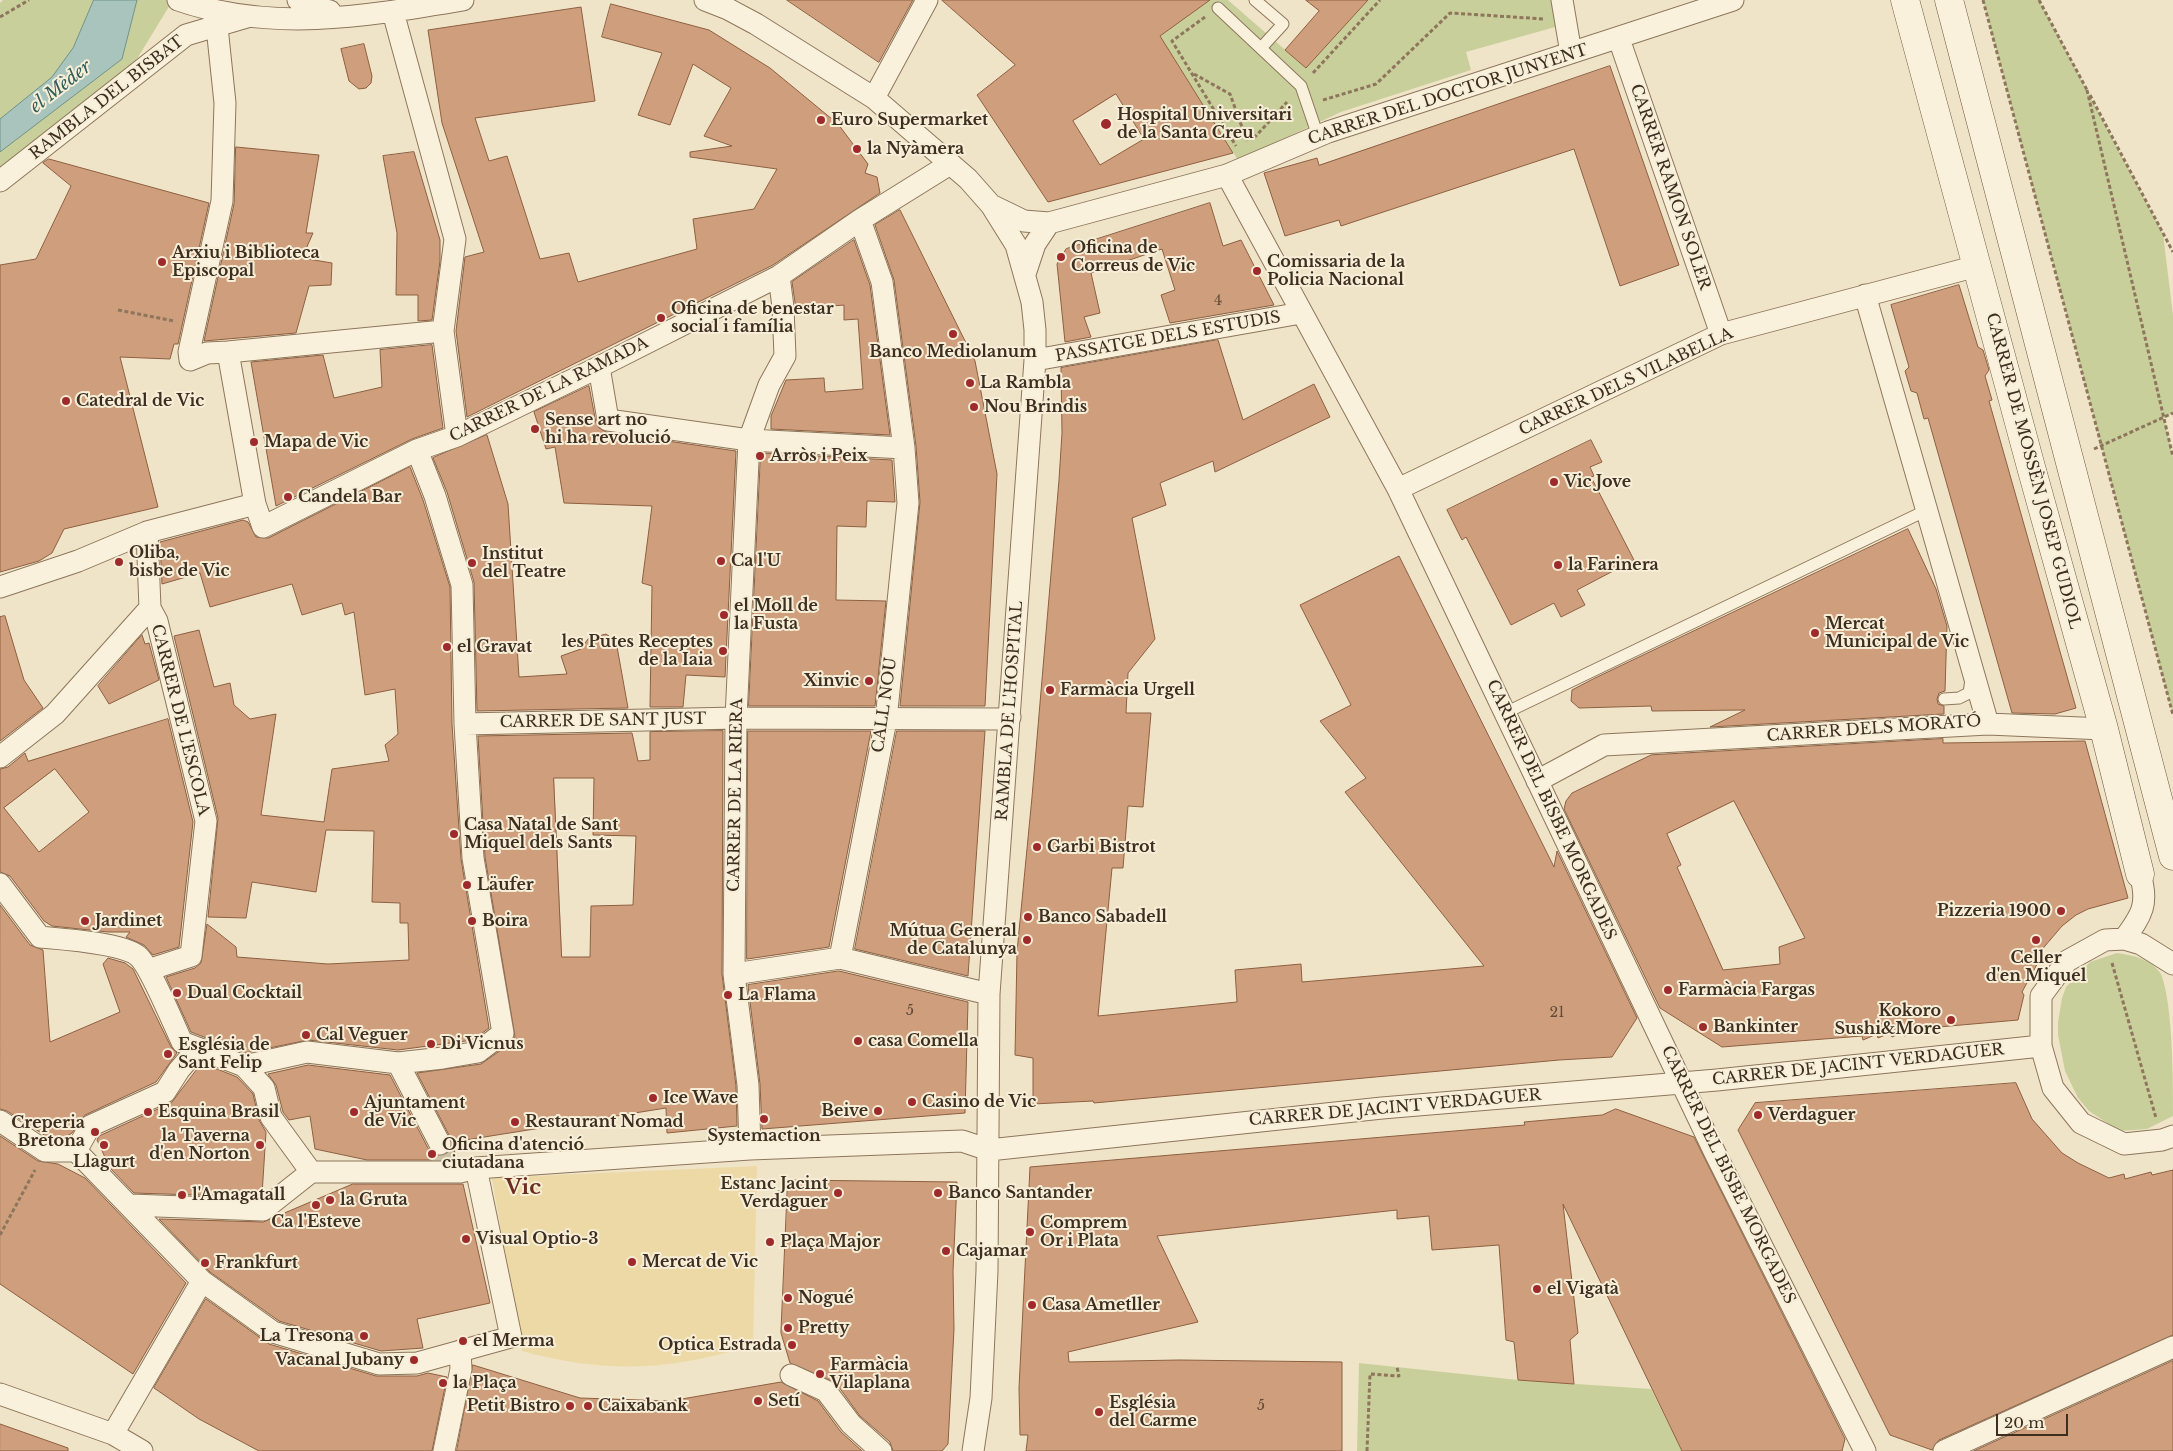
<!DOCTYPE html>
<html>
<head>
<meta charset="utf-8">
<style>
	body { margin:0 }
	#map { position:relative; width:2173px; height:1451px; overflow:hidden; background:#f0e4c8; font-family:"Libre Baskerville",serif }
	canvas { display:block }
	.scale { position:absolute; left:1996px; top:1414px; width:72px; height:22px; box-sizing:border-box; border:2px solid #3d2e20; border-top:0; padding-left:6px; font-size:15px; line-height:18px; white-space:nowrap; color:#3d2e20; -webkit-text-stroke:4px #f7eed8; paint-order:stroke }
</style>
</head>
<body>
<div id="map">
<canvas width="2173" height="1451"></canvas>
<div class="scale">20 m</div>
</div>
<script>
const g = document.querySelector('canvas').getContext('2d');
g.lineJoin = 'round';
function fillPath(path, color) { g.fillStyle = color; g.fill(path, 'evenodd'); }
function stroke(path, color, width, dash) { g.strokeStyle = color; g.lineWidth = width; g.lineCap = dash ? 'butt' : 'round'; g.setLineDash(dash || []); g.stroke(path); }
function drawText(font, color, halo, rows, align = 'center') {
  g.font = font + ' "Libre Baskerville",serif'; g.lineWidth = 4; g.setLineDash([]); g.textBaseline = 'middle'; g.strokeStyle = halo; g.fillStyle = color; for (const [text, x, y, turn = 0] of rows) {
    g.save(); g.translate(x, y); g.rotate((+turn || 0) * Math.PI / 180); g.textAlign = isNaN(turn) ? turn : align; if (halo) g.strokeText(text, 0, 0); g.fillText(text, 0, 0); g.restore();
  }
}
const green = new Path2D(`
	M3,0H173L129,72L0,178V3Z
	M1210,0H1228L1306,68L1368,0H1554L1559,26L1466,52L1471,70L1341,112L1238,160L1160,36Z
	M1983,0H2039L2163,234L2173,315V413L2164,418L2173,457V715Z
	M2117,953C2133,955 2152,960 2161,974C2173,1005 2173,1079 2173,1116L2147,1129L2119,1131L2089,1111L2078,1098L2065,1071L2058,1035V1022L2062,998L2066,987L2090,962Z
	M1359,1363L1518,1380L1651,1389L1682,1451H1357Z`);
const sand = new Path2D(`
	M757,1166L753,1345C670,1371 606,1374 522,1351L492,1178Z`);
const water = new Path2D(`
	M94,0H137L122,59L0,152V119L52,77L73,48Z`);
const building = new Path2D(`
	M787,0H913L879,62Z
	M942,0H1210L1160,36L1233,153L1048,202L977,95L1015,65ZM1116,94L1144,139L1100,165L1073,121Z
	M1306,0H1368L1306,68L1285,50L1319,11Z
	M611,4L709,30L770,68L838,124L868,164L865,173L877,177L880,193L773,265L467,417L456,331L465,257L484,252L442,123L428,30L581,7L595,101L475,118L489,161L507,156L540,259L569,253L578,282L697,249L693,219L754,209L777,169L690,157V152L732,146L704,136L731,88L693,64L670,125L638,115L662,53L602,37Z
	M364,44L372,76L371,83L366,88L359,89L349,81L341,49Z
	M1610,66L1679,265L1620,286L1574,149L1341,226L1339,220L1285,236L1264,173L1317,158L1319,165Z
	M236,147L319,155L306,233H313L302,258L332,263L331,285L309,286L296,333L204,341L234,204Z
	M414,152L440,240V261L432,320L418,321V295H396L397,233L383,156Z
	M49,159L209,203L178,344H174L170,359L120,357L158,507L64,529L52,553L39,561L0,572V265L36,259L71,186L43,163Z
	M1210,203L1223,246L1241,240L1274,305L1170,323L1161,295L1175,290L1162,249L1091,273L1100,313L1084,317L1091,337L1065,342L1057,264L1066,249Z
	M900,210L975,361L997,474L985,706H900L920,502L916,446L894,280L875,225Z
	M854,240L870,285L890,435L771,429V416L786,380L824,378L825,392L863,389L858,319L844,320V305L796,309L792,282Z
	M1959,285L1978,347L1983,350L1989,370L1985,376L1992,400L1989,401L2076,708L2055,714L2012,713L1928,418L1924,419L1917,393L1911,391L1905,371L1909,367L1891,305Z
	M1218,340L1243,420L1314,384L1330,417L1215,472L1213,461L1160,483L1166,505L1132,518L1155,639L1128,673L1126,713H1151L1143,807L1128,806L1123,868H1112L1098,1016L1237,1002L1235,970L1301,964L1302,982L1484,966L1345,792L1366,778L1320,721L1351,705L1300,605L1399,556L1554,867L1557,851L1637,1018L1612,1057L1559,1060L1094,1103L1093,1101L1033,1104V1058L1015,1055L1017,952L1032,797L1059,480L1062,433L1061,368Z
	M432,345L443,428L412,439L276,506L251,362L323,355L334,398L382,387L380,350Z
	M589,386L596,423L599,428L606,432L736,451L725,677L686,675L683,707H650L652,586L642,583L652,506L564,503L555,447L546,449L534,412Z
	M487,435L508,504L519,677L567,674L561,656L581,649L588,639L606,634L616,641L628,708L477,711L474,582L447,492L433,458Z
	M1591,440L1602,462L1590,467L1594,476L1591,477L1634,560L1577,590L1585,605L1561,617L1554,603L1511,625L1466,537L1462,540L1447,510Z
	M761,453L892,460L895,502L867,501L866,527L837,526L836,600L886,601L875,706H749Z
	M410,467L423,500L450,587L452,724L461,859L489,1028L473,1040L398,1050L308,1040L245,1053L191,1032L166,977L195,968L201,963L207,924L236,947L237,957L328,964L409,960L408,923H400V903L372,902L374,831L326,830L316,892L252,882L246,918L208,917L218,818L174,636L199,630L214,687L230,683L234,705L250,719L276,714L261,815L324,822L332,769L389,761L385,745L398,734L395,689L365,695L354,612L345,615L342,603L302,615L292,584L210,607L200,573L162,584L160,542L243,520L248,522L256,537L268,538Z
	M1908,529L1936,589L1947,626L1945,691L1939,693L1937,699L1938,704L1944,706V714L1710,727L1745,710L1652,711L1651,706L1579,708L1571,701L1572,690L1593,679Z
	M5,616L24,680L43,708L0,741V617Z
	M142,635L145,644L149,643L159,680L109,704L98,686Z
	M168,719L193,822L179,947L153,955L144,945L126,937L130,932H108L52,926L44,921L10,876L0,872V769L8,767L25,753L28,761ZM55,769L89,812L39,852L4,808Z
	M723,731L722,974L736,1086L737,1126L667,1133L666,1108L453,1142L456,1160H367L315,1149L310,1116L289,1120L283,1112L276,1085L268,1074L308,1065L390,1075L429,1150L434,1155L440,1156L450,1151L451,1139L417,1073L481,1064L511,1043L515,1037L485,857L478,736L632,733L638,761L650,760V732ZM554,778H594L593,835L636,836L633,905L591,906L590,957H562Z
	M748,731H871L829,947L747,959Z
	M897,731H985L968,976L855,949Z
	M1943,739V743L2085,741L2128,898L2088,909L2076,915L2062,926L2039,953L2041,957L2022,992L2024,995L2018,1020L1927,1028L1904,1036L1903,1032L1892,1037L1890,1033L1878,1038L1877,1034L1863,1040L1862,1036L1722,1047L1660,1008L1564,809L1566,801L1572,793L1651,755ZM1734,801L1805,938L1779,947L1780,964L1723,970L1677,867L1681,865L1667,834Z
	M0,905L30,945L43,950L50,1042L120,1012L103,964L108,958L125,963L133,969L171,1047L177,1053L156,1082L85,1115L72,1133L64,1138H49L7,1111L0,1109Z
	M839,971L968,1002L965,1113L762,1129L760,1084L748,985Z
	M202,1063L237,1077L253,1094L259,1120L266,1132L262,1195L259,1197L134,1193L110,1168L97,1140L99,1136L171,1103Z
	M2016,1083L2032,1119L2062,1153L2078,1163L2109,1178L2124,1174L2125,1179L2151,1172L2152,1175L2173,1170V1335L1939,1440L1932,1450L1890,1435L1738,1130L1755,1103Z
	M1616,1109L1694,1137L1845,1439L1842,1451H1682L1563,1204L1578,1333L1570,1340L1574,1384L1518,1380L1514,1342L1506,1340L1499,1245L1432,1250L1429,1216L1397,1219V1210L1157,1236L1198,1322L1068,1352L1069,1362L1179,1360L1342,1362V1451H1026L1028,1435H1020L1019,1388L1030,1167L1525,1125L1524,1122L1602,1115Z
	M0,1136L38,1161L58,1164L85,1178L186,1283L133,1374L0,1284Z
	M788,1180L957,1182L953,1271L954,1329L948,1444L942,1451H893L890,1442L860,1416L836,1383L790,1363L781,1333Z
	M353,1184H463L490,1303L417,1319L423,1348L381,1351L279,1321L210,1272L159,1219L263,1222Z
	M206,1299L269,1344L376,1376H417L428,1373L447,1377L432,1451H259L199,1419L154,1388Z
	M2173,1361V1451H1974Z
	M473,1365L580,1398L670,1401L781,1382L818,1401L841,1432L862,1451H457Z
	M0,1424L68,1448V1451H0Z`);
const streetTunnel = new Path2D(`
	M440,1144L445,1172`);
const path = new Path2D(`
	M1983,0L2173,715
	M2039,0L2087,90
	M0,17L29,0
	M1205,17L1172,41L1236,146
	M1313,73L1380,0
	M1194,74L1230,94L1247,141
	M2087,90L2173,457
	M2090,95L2173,252
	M1323,100L1376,84L1450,13L1544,19
	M1276,114L1291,110
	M1254,138L1287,102
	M118,310L174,321
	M2094,449L2173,413
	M2112,963L2156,1118
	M0,1235L35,1170
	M1367,1451L1370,1374L1399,1376L1397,1367`);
const lane = new Path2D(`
	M1255,0L1283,24L1261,48
	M1218,8L1301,86L1318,136
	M1944,699L1959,698L1969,693L1971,679
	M1505,713L1927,510`);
const street = new Path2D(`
	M178,0C273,33 367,16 463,0
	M298,0L304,5L330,11
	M705,0L728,9L756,24L874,98L968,179L991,205L1016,245L1032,302L1035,330V360L989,994L987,1271L981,1398L973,1451
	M1562,0L1571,53
	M393,12L455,239L443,331L457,436
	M217,27L225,103L222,201L189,352L190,360L207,353L228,352L255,504L263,527L417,450L457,436L599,367L779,276L860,220L950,164
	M1619,39L1721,334
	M874,98L927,0
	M1227,175L1398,489L1715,1153L1865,1451
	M0,181L186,35L247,17
	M991,205L1024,221L1049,223L1227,175L1328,132L1733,0
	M1025,274L1035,244L1049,223
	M228,352L443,331
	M1035,360L1301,313
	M599,367L608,420L749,440L904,448
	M1398,489L1721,334L1977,266
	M147,532L150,608L157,621L206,821L191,956L148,970
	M0,587L78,561L147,532L255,504
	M465,724L736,718L1004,719L1010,717
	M1988,724L2104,729
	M0,757L55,714L150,608
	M1537,781L1604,745L1988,724L1865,295
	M0,884L40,937C62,939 122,943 138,956C150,966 174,1025 182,1042L244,1066L264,1088L271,1117L311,1172H460L476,1168L750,1149L962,1141L989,1150L1382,1108L1717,1080L2041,1046
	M2124,939C2142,915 2149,904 2140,874
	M840,958L886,720L908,503L904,448L882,282L860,220
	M2173,964L2141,944L2124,939L2105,940L2067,961L2041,996V1046L2053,1088L2081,1123L2124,1144L2162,1140L2173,1136
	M734,974L840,958L989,994
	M398,1063L440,1144
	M244,1066L307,1052L398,1063L443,1058L478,1052L503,1033L473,858L465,724L462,585L435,496L417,450
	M0,1121L45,1151H76
	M750,1149L748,1085L734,974L736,718L749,440L769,385L785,356L783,307L779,276
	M76,1151L202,1281L273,1332L379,1364L417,1363L511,1337L476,1168
	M76,1151L90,1126L165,1092L179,1070L198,1048
	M131,1205L263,1210L311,1172
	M791,1375L826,1391L851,1424L881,1451
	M0,1394L113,1434L142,1451
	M113,1434L202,1281
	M444,1451L461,1369L460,1351
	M1944,1451L2173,1347`);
const secondary = new Path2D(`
	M1905,0L2031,467L2104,729L2140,874
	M1949,0L2173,856`);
const markers = [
	[821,120,5,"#9e2a2b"],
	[1106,124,6,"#9e2a2b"],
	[857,149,5,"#9e2a2b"],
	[1061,257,5,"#9e2a2b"],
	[162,262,5,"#9e2a2b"],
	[1257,271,5,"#9e2a2b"],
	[661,318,5,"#9e2a2b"],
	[953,334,5,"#9e2a2b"],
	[970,383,5,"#9e2a2b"],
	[66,401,5,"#9e2a2b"],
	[974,407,5,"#9e2a2b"],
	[535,429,5,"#9e2a2b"],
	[254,442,5,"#9e2a2b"],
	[760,456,5,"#9e2a2b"],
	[1554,482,5,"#9e2a2b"],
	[288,497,5,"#9e2a2b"],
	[721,561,5,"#9e2a2b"],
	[119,562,5,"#9e2a2b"],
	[472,563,5,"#9e2a2b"],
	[1558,565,5,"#9e2a2b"],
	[724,615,5,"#9e2a2b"],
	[1815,633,5,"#9e2a2b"],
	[447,647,5,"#9e2a2b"],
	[723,651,5,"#9e2a2b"],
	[869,681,5,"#9e2a2b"],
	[1050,690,5,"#9e2a2b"],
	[454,834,5,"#9e2a2b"],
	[1037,847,5,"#9e2a2b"],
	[467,885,5,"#9e2a2b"],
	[2061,911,5,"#9e2a2b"],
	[1028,917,5,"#9e2a2b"],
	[85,921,5,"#9e2a2b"],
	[472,921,5,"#9e2a2b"],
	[1027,940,5,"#9e2a2b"],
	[2036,940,5,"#9e2a2b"],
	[1668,990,5,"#9e2a2b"],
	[177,993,5,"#9e2a2b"],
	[728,995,5,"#9e2a2b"],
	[1951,1020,5,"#9e2a2b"],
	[1703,1027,5,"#9e2a2b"],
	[306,1035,5,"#9e2a2b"],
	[858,1041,5,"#9e2a2b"],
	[431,1044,5,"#9e2a2b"],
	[168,1054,5,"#9e2a2b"],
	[653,1098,5,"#9e2a2b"],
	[912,1102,5,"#9e2a2b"],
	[878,1111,5,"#9e2a2b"],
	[148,1112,5,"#9e2a2b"],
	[354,1112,5,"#9e2a2b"],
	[1758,1115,5,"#9e2a2b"],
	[764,1119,5,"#9e2a2b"],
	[515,1122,5,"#9e2a2b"],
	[95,1132,5,"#9e2a2b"],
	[104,1145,5,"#9e2a2b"],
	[260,1145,5,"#9e2a2b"],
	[432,1154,5,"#9e2a2b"],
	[838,1193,5,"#9e2a2b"],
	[938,1193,5,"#9e2a2b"],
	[182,1195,5,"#9e2a2b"],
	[330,1200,5,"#9e2a2b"],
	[316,1205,5,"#9e2a2b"],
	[1030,1232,5,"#9e2a2b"],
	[466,1239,5,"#9e2a2b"],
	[770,1242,5,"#9e2a2b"],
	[946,1251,5,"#9e2a2b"],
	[632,1262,5,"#9e2a2b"],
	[205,1263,5,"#9e2a2b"],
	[1537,1289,5,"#9e2a2b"],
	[788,1298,5,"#9e2a2b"],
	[1032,1305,5,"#9e2a2b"],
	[788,1328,5,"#9e2a2b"],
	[364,1336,5,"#9e2a2b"],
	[463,1341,5,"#9e2a2b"],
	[792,1345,5,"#9e2a2b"],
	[414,1360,5,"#9e2a2b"],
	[820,1374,5,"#9e2a2b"],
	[443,1383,5,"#9e2a2b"],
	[758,1401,5,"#9e2a2b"],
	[570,1406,5,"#9e2a2b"],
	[588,1406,5,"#9e2a2b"],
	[1099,1412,5,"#9e2a2b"]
];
const numberNames = [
	["4",1218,301],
	["5",910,1011],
	["21",1557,1013],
	["5",1261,1406]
];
const streetNames = [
	["CARRER DEL DOCTOR JUNYENT",1448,95,-18],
	["RAMBLA DEL BISBAT",107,98,-38],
	["CARRER RAMON SOLER",1670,187,71],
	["PASSATGE DELS ESTUDIS",1168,337,-10],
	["CARRER DELS VILABELLA",1626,382,-25],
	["CARRER DE LA RAMADA",549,390,-26],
	["CARRER DE MOSSÈN JOSEP GUDIOL",2033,471,75],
	["CALL NOU",885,705,-82],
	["RAMBLA DE L'HOSPITAL",1010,711,-86],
	["CARRER DE L'ESCOLA",180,720,76],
	["CARRER DE SANT JUST",603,721,-1],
	["CARRER DELS MORATÓ",1874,729,-4],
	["CARRER DE LA RIERA",736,795,-89],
	["CARRER DEL BISBE MORGADES",1551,810,65],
	["CARRER DE JACINT VERDAGUER",1858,1065,-6],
	["CARRER DE JACINT VERDAGUER",1395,1108,-5],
	["CARRER DEL BISBE MORGADES",1728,1175,64]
];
const poiNames = [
	["Hospital Universitari",1117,115],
	["de la Santa Creu",1117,133],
	["Euro Supermarket",831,120],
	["la Nyàmera",867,149],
	["Oficina de",1071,248],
	["Correus de Vic",1071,266],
	["Arxiu i Biblioteca",172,253],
	["Episcopal",172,271],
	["Comissaria de la",1267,262],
	["Policia Nacional",1267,280],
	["Oficina de benestar",671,309],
	["social i família",671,327],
	["Banco Mediolanum",953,352,"center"],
	["La Rambla",980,383],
	["Catedral de Vic",76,401],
	["Nou Brindis",984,407],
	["Sense art no",545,420],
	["hi ha revolució",545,438],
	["Mapa de Vic",264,442],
	["Arròs i Peix",770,456],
	["Vic Jove",1564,482],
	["Candela Bar",298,497],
	["Oliba,",129,553],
	["bisbe de Vic",129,571],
	["Institut",482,554],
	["del Teatre",482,572],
	["Ca l'U",731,561],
	["la Farinera",1568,565],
	["el Moll de",734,606],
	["la Fusta",734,624],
	["Mercat",1825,624],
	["Municipal de Vic",1825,642],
	["les Putes Receptes",713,642,"right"],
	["de la Iaia",713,660,"right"],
	["el Gravat",457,647],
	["Xinvic",859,681,"right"],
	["Farmàcia Urgell",1060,690],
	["Casa Natal de Sant",464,825],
	["Miquel dels Sants",464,843],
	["Garbi Bistrot",1047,847],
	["Läufer",477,885],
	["Pizzeria 1900",2051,911,"right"],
	["Banco Sabadell",1038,917],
	["Jardinet",95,921],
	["Boira",482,921],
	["Mútua General",1017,931,"right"],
	["de Catalunya",1017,949,"right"],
	["Celler",2036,958,"center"],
	["d'en Miquel",2036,976,"center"],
	["Farmàcia Fargas",1678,990],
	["Dual Cocktail",187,993],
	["La Flama",738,995],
	["Kokoro",1941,1011,"right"],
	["Sushi&More",1941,1029,"right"],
	["Bankinter",1713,1027],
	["Cal Veguer",316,1035],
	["casa Comella",868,1041],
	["Di Vicnus",441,1044],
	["Església de",178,1045],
	["Sant Felip",178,1063],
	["Ice Wave",663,1098],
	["Casino de Vic",922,1102],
	["Ajuntament",364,1103],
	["de Vic",364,1121],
	["Beive",868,1111,"right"],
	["Esquina Brasil",158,1112],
	["Verdaguer",1768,1115],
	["Restaurant Nomad",525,1122],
	["Creperia",85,1123,"right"],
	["Bretona",85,1141,"right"],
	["la Taverna",250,1136,"right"],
	["d'en Norton",250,1154,"right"],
	["Systemaction",764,1136,"center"],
	["Oficina d'atenció",442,1145],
	["ciutadana",442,1163],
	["Llagurt",104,1162,"center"],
	["Estanc Jacint",828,1184,"right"],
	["Verdaguer",828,1202,"right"],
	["Banco Santander",948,1193],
	["l'Amagatall",192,1195],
	["la Gruta",340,1200],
	["Ca l'Esteve",316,1222,"center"],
	["Comprem",1040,1223],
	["Or i Plata",1040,1241],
	["Visual Optio-3",476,1239],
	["Plaça Major",780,1242],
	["Cajamar",956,1251],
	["Mercat de Vic",642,1262],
	["Frankfurt",215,1263],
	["el Vigatà",1547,1289],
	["Nogué",798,1298],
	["Casa Ametller",1042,1305],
	["Pretty",798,1328],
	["La Tresona",354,1336,"right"],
	["el Merma",473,1341],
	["Optica Estrada",782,1345,"right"],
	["Vacanal Jubany",404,1360,"right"],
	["Farmàcia",830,1365],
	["Vilaplana",830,1383],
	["la Plaça",453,1383],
	["Setí",768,1401],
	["Església",1109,1403],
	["del Carme",1109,1421],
	["Petit Bistro",560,1406,"right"],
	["Caixabank",598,1406]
];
const waterNames = [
	["el Mèder",61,87,-38]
];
const districtNames = [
	["Vic",523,1188]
];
fillPath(green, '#c9cf9b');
fillPath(sand, '#ecd9a5');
fillPath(water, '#a9c4bc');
stroke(water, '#6f938a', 1);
fillPath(building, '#cf9f7d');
stroke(building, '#8d5f41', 1);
stroke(streetTunnel, '#ccc0a6', 21, [21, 11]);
stroke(lane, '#8d765c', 13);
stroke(street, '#8d765c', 23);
stroke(secondary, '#6f573f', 29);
stroke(path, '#8d765c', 3, [4, 2.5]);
stroke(lane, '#faf1dc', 11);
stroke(street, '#faf1dc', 21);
stroke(secondary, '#faf1dc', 28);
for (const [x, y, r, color] of markers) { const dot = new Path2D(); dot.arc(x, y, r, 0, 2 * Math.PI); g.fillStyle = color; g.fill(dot); stroke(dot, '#f7eed8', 2); }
drawText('14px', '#624a37', null, numberNames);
drawText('16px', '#3d2e20', '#f7eed8', streetNames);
drawText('bold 16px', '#3d2e20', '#f7eed8', poiNames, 'left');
drawText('italic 18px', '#2f5d5a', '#f7eed8', waterNames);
drawText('bold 21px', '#6b2e1e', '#f7eed8', districtNames);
</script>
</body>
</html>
